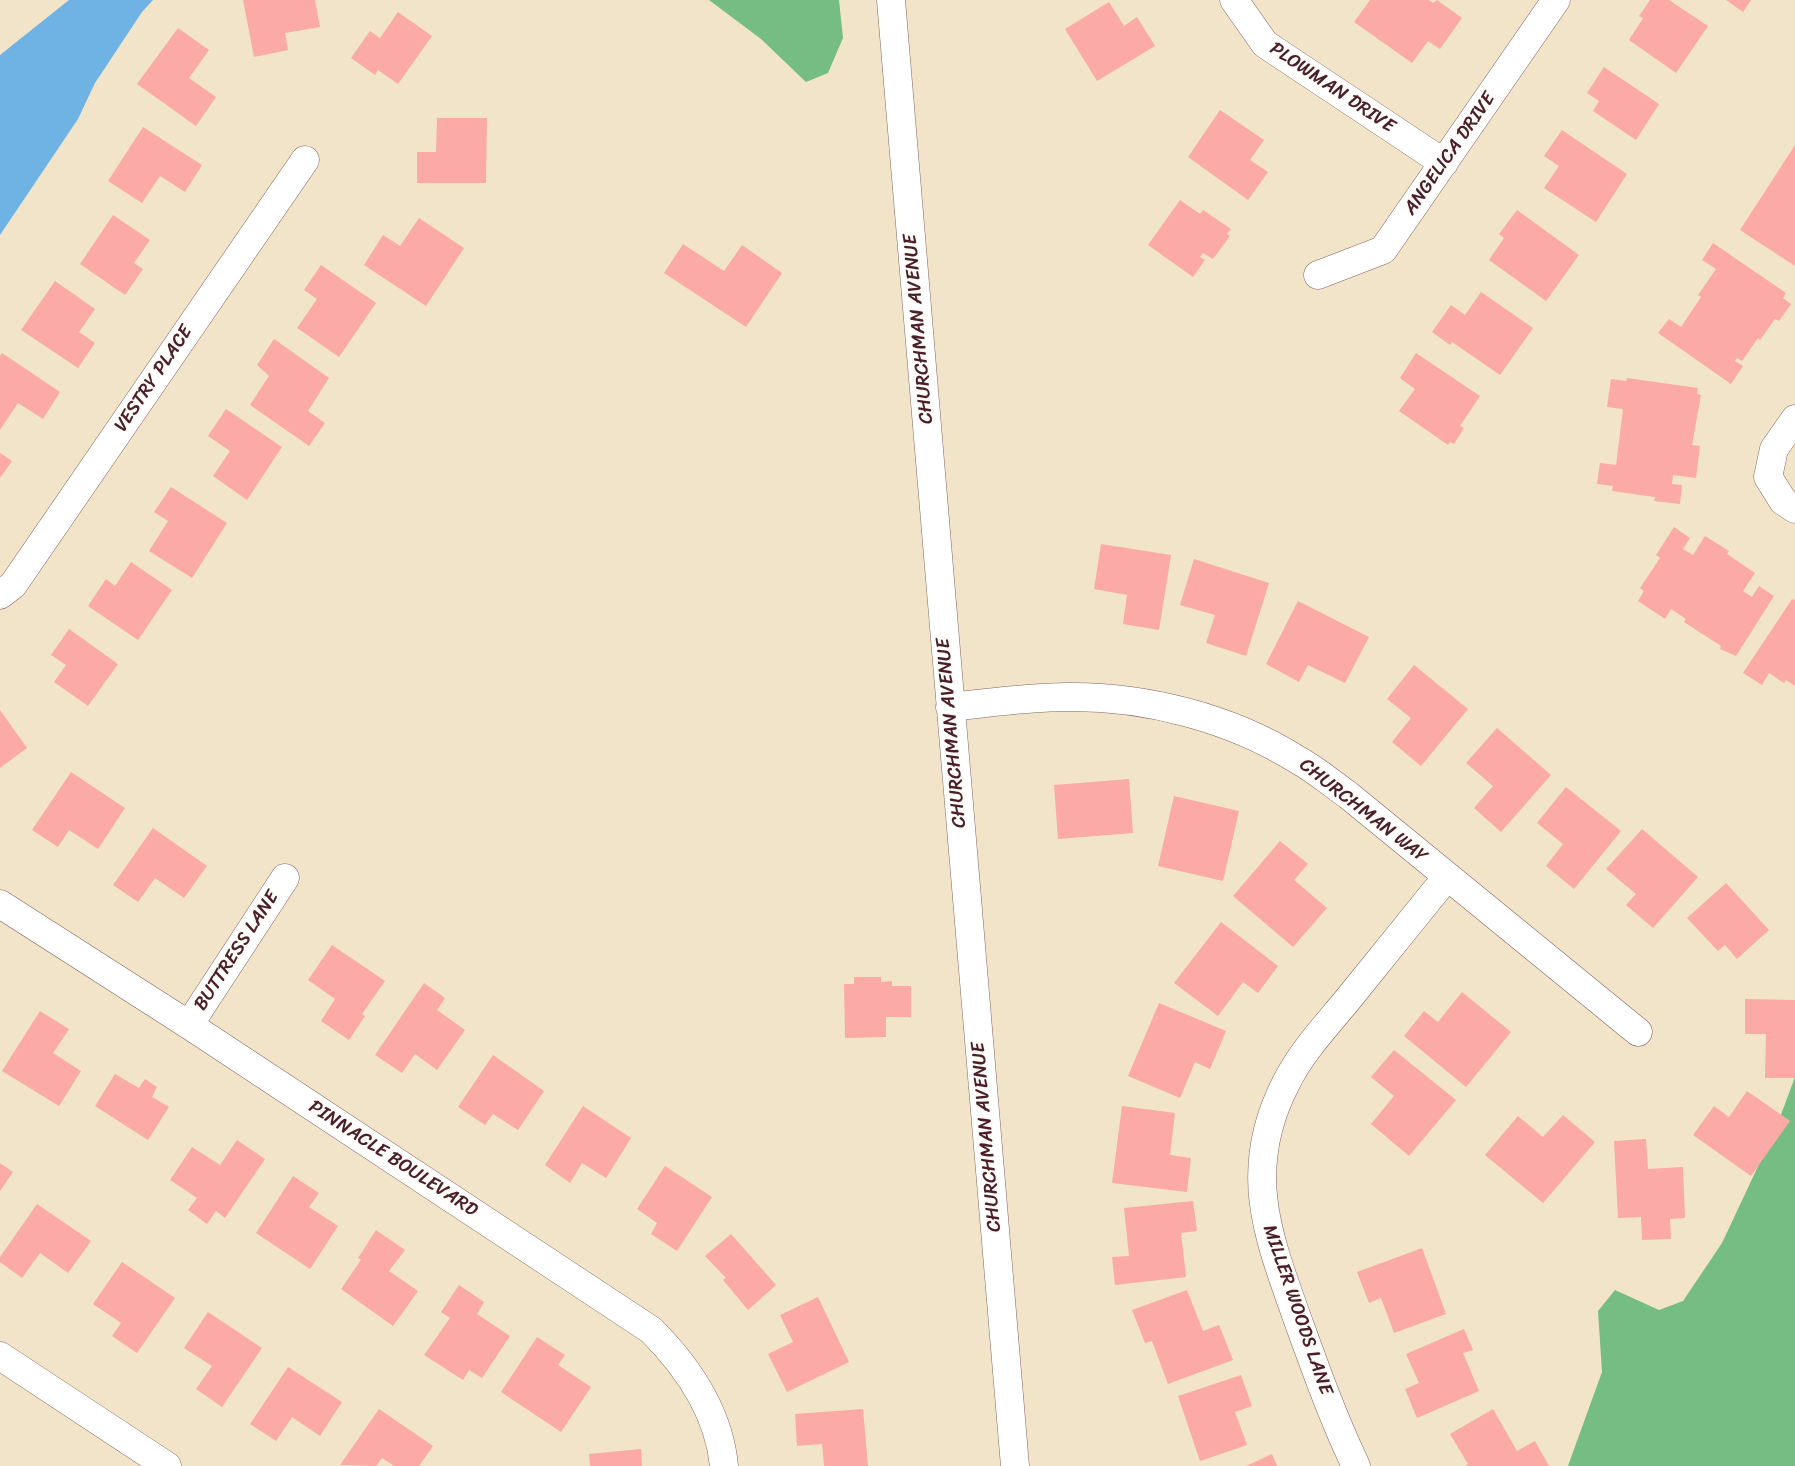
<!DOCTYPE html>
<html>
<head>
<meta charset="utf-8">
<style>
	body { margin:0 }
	canvas { display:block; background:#f1e4c8 }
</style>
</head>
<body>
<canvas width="1795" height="1466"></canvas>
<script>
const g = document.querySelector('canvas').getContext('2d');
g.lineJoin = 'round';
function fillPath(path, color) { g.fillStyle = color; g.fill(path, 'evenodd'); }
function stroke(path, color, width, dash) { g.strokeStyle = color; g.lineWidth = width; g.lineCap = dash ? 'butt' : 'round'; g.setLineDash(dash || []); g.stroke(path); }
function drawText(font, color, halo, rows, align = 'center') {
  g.font = font + ' Sriracha,sans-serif'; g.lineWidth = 4; g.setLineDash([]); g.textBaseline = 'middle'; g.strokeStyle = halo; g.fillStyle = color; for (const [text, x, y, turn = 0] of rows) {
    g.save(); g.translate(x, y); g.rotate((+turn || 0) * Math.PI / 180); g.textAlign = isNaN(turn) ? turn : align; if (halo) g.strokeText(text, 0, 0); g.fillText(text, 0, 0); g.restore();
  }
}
const forest = new Path2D(`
	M709,0H839L843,38L828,73L806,82L761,39Z
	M1795,1077V1466H1568L1602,1372L1598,1311L1615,1290L1659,1310L1683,1301L1722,1243L1776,1128Z`);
const water = new Path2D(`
	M69,0H153L142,12L95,83L78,119L0,235V55Z`);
const building = new Path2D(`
	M243,0H315L320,27L285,33L288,50L254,57Z
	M1370,0H1429L1433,3L1437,0L1462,18L1440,49L1428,41L1412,63L1354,22Z
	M1650,0H1669L1708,26L1676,73L1629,40L1643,18L1639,16Z
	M1726,0H1751L1743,12Z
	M1109,2L1124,26L1137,17L1155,46L1097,81L1065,29Z
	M398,12L432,36L398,84L378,70L375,75L351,58L370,31L380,38Z
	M178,28L209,50L189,78L216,97L196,126L137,84Z
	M1604,67L1659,104L1636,140L1593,111L1599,101L1587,93Z
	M1220,110L1264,140L1250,160L1268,172L1248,200L1188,157Z
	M437,118H487L486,183H417V152H436Z
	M143,127L202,165L185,192L160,176L142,203L108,181Z
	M1562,130L1627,174L1596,222L1544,188L1559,166L1544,156Z
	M1795,145V266L1740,230Z
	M1180,200L1200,214L1203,210L1231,229L1227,234L1230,236L1213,259L1203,253L1200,257L1205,260L1193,277L1148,245Z
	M1517,210L1579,255L1546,301L1489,260L1504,238L1499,234Z
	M113,215L150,240L134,263L143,269L125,295L80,264Z
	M419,218L464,248L426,306L364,265L383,235L400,246Z
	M1713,243L1786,293L1783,298L1791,304L1779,321L1775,319L1760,340L1758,338L1742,361L1737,358L1735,361L1743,366L1731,384L1658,333L1669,319L1681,327L1701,297L1698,295L1716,269L1702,260Z
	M683,244L724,271L742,245L782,273L746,327L664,273Z
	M321,265L376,303L339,357L297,328L317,299L304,290Z
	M55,281L95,309L79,332L95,343L78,368L21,330Z
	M1481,292L1533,328L1500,375L1452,342L1450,345L1432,332L1451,305L1465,315Z
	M274,339L329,378L308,411L325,423L309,446L250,405L269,376L257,365Z
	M2,353L60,392L43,419L18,403L0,430V356Z
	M1416,353L1480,396L1460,426L1464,428L1454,444L1450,442L1448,445L1399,411L1415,389L1400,378Z
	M1627,378L1698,388L1697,394L1701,395L1692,445L1700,446L1696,478L1673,475L1672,484L1682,485L1680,504L1654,501L1655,497L1612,491L1613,486L1597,484L1600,463L1616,465L1623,409L1607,407L1611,379L1626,381Z
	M226,409L282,447L247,500L213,476L230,451L208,436Z
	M0,453L12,461L0,478Z
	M171,487L227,523L192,578L149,551L168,521L154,512Z
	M1674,527L1690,538L1683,549L1693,555L1705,536L1729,551L1727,554L1755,573L1743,591L1752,597L1759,586L1774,596L1736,656L1720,649L1721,646L1684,622L1686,619L1671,609L1665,619L1638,601L1644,591L1640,588L1660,558L1656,555Z
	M1101,544L1171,555L1159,630L1123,624L1127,595L1094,589Z
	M1194,559L1269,583L1246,656L1206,643L1215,615L1180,605Z
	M131,562L172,590L138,640L88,606L106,579L115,586Z
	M1792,599L1795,600V686L1786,680L1784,683L1769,673L1762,685L1743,673Z
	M1298,601L1369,637L1345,683L1308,665L1299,682L1266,664Z
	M69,629L118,664L88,706L54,682L66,665L51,655Z
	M1414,665L1468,709L1421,766L1392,742L1411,718L1387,699Z
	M0,710L27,748L0,768Z
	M1497,728L1551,775L1501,832L1474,808L1493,786L1466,763Z
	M71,772L125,808L98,849L69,830L58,847L32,830Z
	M1129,779L1133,833L1058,839L1054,785Z
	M1566,787L1621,831L1574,889L1546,866L1563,844L1537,823Z
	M1174,796L1239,811L1223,881L1158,866Z
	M153,828L207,866L184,898L155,878L138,902L113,885Z
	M1642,829L1698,877L1653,928L1626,905L1636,894L1606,869Z
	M1280,841L1308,864L1294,880L1327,908L1293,947L1233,896Z
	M1726,883L1769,930L1737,959L1725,945L1718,951L1687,918Z
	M1221,922L1278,966L1258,993L1243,982L1218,1016L1174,983Z
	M332,945L385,981L362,1014L365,1016L349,1040L321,1021L335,999L308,980Z
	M854,977H881V982L892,981V986H911V1017H886V1037L845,1038L844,984H854Z
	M424,983L445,998L437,1010L465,1030L437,1070L415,1054L402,1073L375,1055Z
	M1462,992L1511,1032L1466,1087L1404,1036L1424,1011L1438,1022Z
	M1745,999L1795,1000V1078H1765L1766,1034H1745Z
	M1159,1003L1226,1031L1210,1069L1195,1062L1180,1098L1128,1076Z
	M40,1011L69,1029L53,1053L81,1071L59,1106L2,1071Z
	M1394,1050L1456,1100L1409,1156L1371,1124L1394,1096L1371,1077Z
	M493,1055L544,1091L518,1130L493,1114L485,1125L458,1107Z
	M115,1074L139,1088L145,1079L157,1087L152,1097L169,1107L148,1140L95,1106Z
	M1747,1091L1790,1121L1751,1176L1693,1135L1714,1106L1729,1117Z
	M583,1106L631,1138L606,1178L582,1163L570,1183L545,1165Z
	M1122,1106L1175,1113L1170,1155L1191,1158L1187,1192L1112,1183Z
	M1563,1115L1595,1142L1543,1203L1485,1155L1518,1116L1543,1137Z
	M1646,1139L1648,1169L1683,1167L1685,1218L1670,1219L1671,1239L1642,1240L1641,1217L1618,1218L1614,1141Z
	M237,1140L265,1159L225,1218L216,1211L207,1224L188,1210L197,1198L170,1180L192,1147L220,1165Z
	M0,1163L13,1172L0,1191Z
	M665,1166L712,1197L677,1251L651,1234L657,1223L637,1209Z
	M293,1176L319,1193L309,1207L338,1226L310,1269L256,1233Z
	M1193,1201L1197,1231L1181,1233L1186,1277L1115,1285L1112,1257L1129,1256L1124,1208Z
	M37,1204L91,1241L68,1273L40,1253L22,1278L0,1262V1257Z
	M376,1230L405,1250L389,1271L418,1291L393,1326L341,1289L361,1260L358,1258Z
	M731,1234L776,1285L748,1310L723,1280L726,1278L705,1256Z
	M1422,1248L1446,1314L1394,1333L1381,1298L1369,1303L1357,1272Z
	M122,1262L175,1298L137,1353L112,1336L121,1323L93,1304Z
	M459,1285L484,1302L477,1314L510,1336L482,1378L469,1370L463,1380L424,1355L450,1318L441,1312Z
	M1187,1290L1203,1331L1219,1325L1233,1360L1168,1384L1152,1341L1145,1343L1132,1310Z
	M818,1297L849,1362L787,1392L768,1354L793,1342L780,1315Z
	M208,1312L262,1348L222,1407L196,1389L212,1366L184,1348Z
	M1464,1329L1473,1350L1463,1353L1479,1391L1417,1418L1405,1389L1419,1383L1406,1354Z
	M537,1337L565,1355L558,1365L591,1387L561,1432L501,1392Z
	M288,1367L342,1402L320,1436L292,1417L276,1441L250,1424Z
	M1241,1375L1252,1406L1235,1412L1247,1445L1200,1461L1178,1396Z
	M379,1409L433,1446L419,1466H394L382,1458L376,1466L340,1465Z
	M863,1409L868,1466H824L822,1444L797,1446L795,1414Z
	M1493,1409L1517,1451L1535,1441L1549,1466H1465L1468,1464L1450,1434Z
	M641,1449L642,1466H590L589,1454Z
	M1272,1454L1277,1466H1246Z`);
const minor = new Path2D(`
	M891,0L1015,1466
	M1234,0L1265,44L1444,163
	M1318,275L1383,250L1556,0
	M1795,419L1774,449L1768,477L1783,501L1795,509
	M0,595L13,585L305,160
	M950,707C989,703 1028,697 1067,697C1146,696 1231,718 1298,760C1316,770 1331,783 1348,795L1638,1032
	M0,904L189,1025L651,1330C688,1367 719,1413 724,1466
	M189,1025L285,878
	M0,1356L167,1466
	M1356,1466C1334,1420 1317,1373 1300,1326C1269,1239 1240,1172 1286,1083C1302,1051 1327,1025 1349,998C1381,958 1414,918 1446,878`);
const streetNames = [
	["PLOWMAN DRIVE",1332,88,34],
	["ANGELICA DRIVE",1450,154,-55],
	["CHURCHMAN AVENUE",919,329,-95],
	["VESTRY PLACE",154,379,-56],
	["CHURCHMAN AVENUE",952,733,-95],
	["CHURCHMAN WAY",1363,811,38],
	["BUTTRESS LANE",237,951,-57],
	["CHURCHMAN AVENUE",987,1137,-95],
	["PINNACLE BOULEVARD",393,1159,33],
	["MILLER WOODS LANE",1297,1310,71]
];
fillPath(forest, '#75bd83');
fillPath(water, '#6fb3e5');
fillPath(building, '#fbaaa7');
stroke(minor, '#846462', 29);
stroke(minor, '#fff', 28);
drawText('19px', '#4a1f2b', '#fdfcf7', streetNames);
</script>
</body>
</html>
